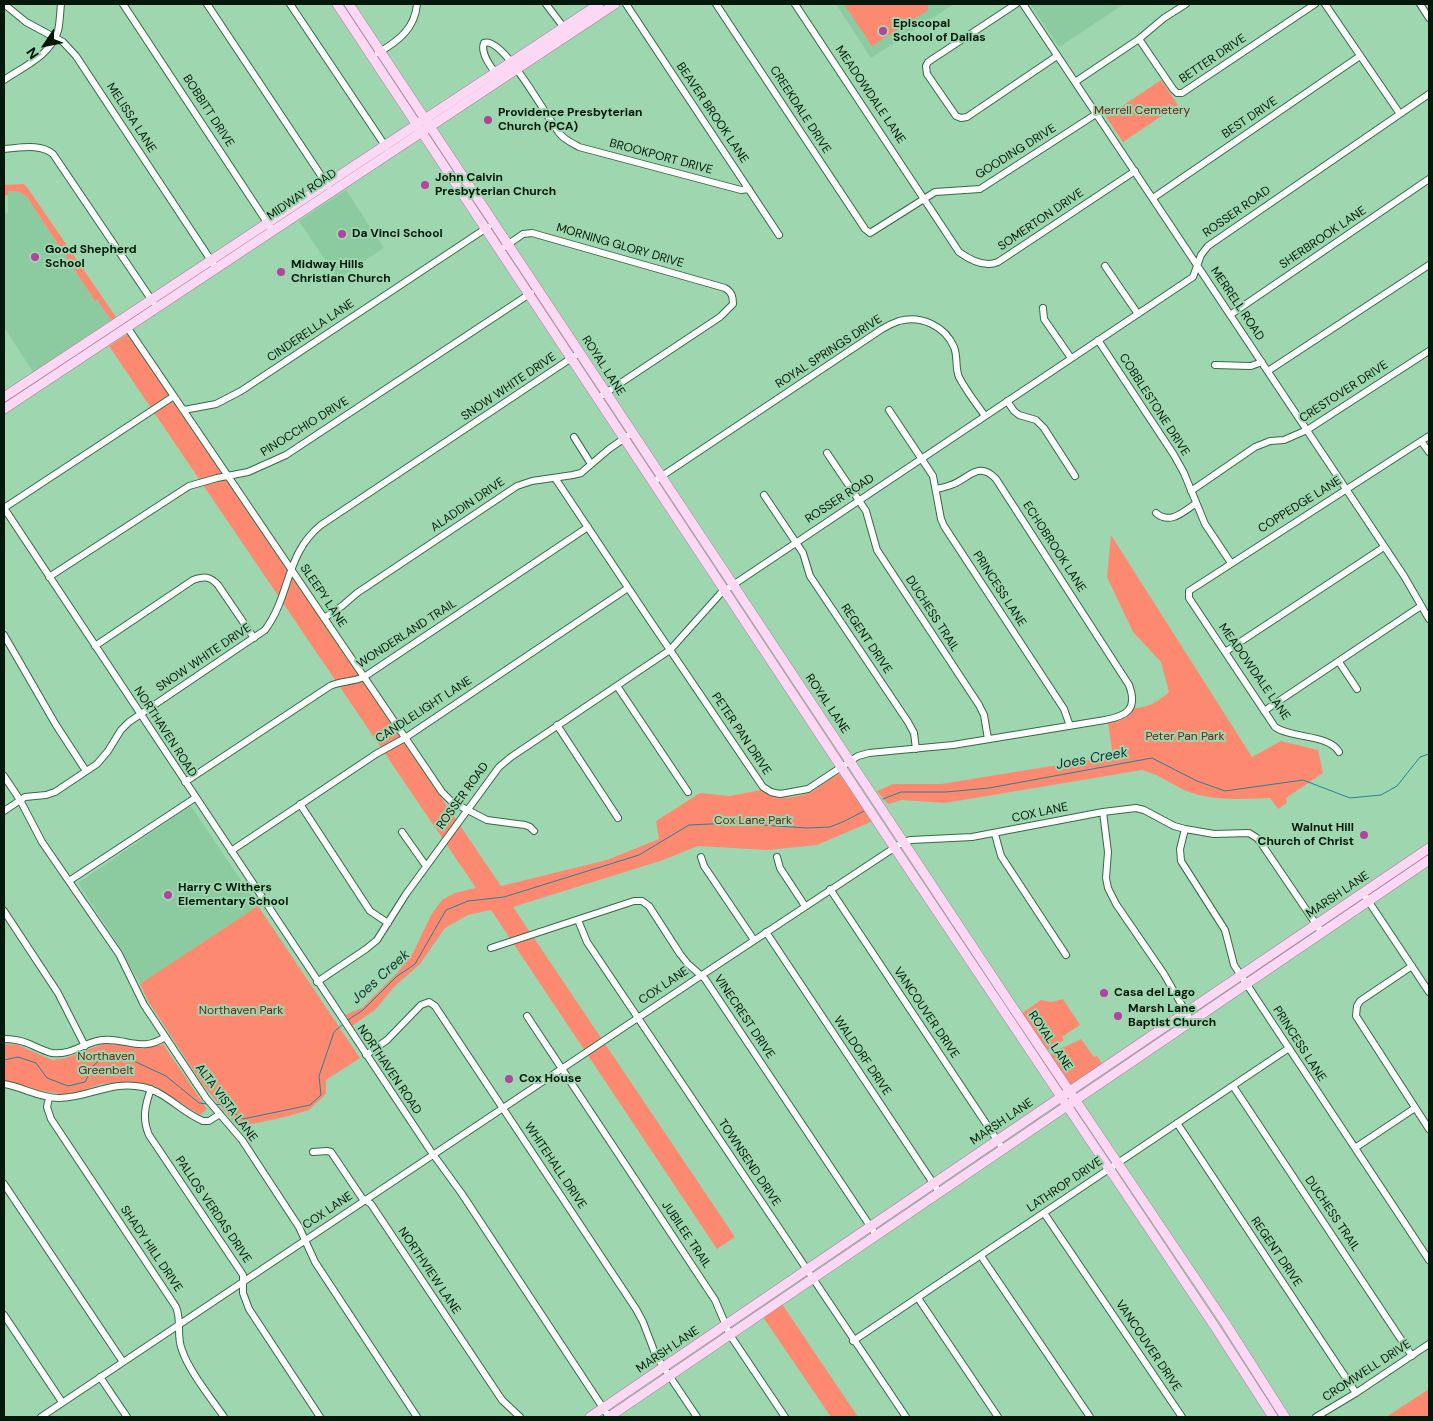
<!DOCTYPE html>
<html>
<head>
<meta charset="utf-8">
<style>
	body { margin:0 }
	#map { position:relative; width:1433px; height:1421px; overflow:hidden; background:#9ed6af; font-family:"DM Sans",sans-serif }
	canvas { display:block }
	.frame { position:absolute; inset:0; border:5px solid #03170a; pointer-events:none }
	.north { position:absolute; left:20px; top:20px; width:50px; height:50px; -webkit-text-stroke:4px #9ed6af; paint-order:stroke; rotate:236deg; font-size:14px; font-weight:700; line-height:20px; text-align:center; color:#03170a }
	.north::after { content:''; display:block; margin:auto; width:18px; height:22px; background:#03170a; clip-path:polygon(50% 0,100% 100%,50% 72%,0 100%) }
</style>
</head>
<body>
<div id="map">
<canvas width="1433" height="1421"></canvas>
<div class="frame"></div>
<div class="north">N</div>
</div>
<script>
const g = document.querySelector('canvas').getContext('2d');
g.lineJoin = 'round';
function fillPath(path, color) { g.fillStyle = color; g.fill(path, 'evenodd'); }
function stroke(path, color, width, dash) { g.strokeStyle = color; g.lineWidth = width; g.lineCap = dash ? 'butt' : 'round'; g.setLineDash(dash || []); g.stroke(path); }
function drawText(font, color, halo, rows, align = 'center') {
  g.font = font + ' "DM Sans",sans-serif'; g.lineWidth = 4; g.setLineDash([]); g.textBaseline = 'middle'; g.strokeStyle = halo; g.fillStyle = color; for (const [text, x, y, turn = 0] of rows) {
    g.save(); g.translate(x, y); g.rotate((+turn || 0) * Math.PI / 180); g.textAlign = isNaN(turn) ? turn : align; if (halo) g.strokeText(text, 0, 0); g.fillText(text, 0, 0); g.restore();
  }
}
const built = new Path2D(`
	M836,4H954L871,58Z
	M1030,4H1124L1059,47Z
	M346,190L384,248L338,279L299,221Z
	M8,191L20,192L27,197L95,301L97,300L111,320L33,372L4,327V214L8,213Z
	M191,806L258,906L140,984L116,941L78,883Z`);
const green = new Path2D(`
	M844,4H928V10L872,46Z
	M1161,80L1178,105L1123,142L1106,117Z
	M24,184L27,187L116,317L111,320L97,300L95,301L27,197L20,192L8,191V195L4,196V185Z
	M128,334L501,886L607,860L659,839L656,821L700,793L730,796L762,790C773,801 795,798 809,793C820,788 829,778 840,774L873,821L817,845L768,850L698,846L663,860L513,907L735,1237L717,1249L491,910L468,915L445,928L420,964L395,986L376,1009L352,1026L345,1015L362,1008L398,972L413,953L431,915L442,900L455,893L476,888L109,346Z
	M1111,535L1252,757L1281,741L1318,750L1323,773L1286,798L1287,803L1278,809L1270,798C1244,799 1217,801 1192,793C1174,787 1162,775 1142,770L945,803L902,800L888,804L877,791L893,784H941L1113,756L1108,723C1119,721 1128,719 1134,708C1148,708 1159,701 1169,692L1161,662L1133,632L1107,577Z
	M258,906L360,1058L326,1080V1094L309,1110L285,1117L238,1127L203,1085L148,1001L140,984Z
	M1063,999L1080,1025L1062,1037L1064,1040L1047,1051L1021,1014L1041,1000L1051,1002Z
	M1081,1039L1094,1057L1097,1056L1102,1064L1072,1085H1069L1049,1056C1057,1048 1071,1045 1081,1039Z
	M4,1044L18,1045L52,1060L66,1058L103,1044L126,1045L142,1049L163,1044L207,1109L200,1115L153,1085L127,1082L101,1084L70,1095L36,1090L4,1081Z
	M782,1304L858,1417H831L763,1317Z
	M1429,1389V1417H1386Z`);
const stream = new Path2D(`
	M883,799L901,792H946L989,788L1152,758L1197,781L1225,791L1303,780L1350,798L1381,795L1397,786L1420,757L1429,754
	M348,1020L363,1010L396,977L415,964L446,910L468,901L504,897L639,855L689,825L732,823L807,828L830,827L845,821L864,811
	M4,1060L18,1057L36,1063L47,1078L68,1086L85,1082L93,1066L106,1055L123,1056L166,1076L199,1103L208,1104
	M214,1104L223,1105L243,1119L310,1105L321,1095L319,1076L334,1032L343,1024`);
const minor = new Path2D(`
	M4,4L26,22L63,42L76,56L216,268
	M123,4L272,230
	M207,4L328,186
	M290,4L386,147
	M546,4L565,29
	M626,4L779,235
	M716,4L865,229L870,233L935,192L980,189L1096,114
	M795,4L959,252C970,260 984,268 998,262L1135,171
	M1016,4L928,62L926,66L927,74L956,116L961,118L967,117L1057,56
	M1023,4L1404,576L1429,619
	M1325,4L1400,114
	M1420,4L1429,18
	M1139,39L1173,89L1177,93H1182L1315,4
	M378,53C398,41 415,29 417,4
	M497,75C491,67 480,53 484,43C503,35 548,120 560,134C565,140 572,143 579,147L741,190L749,189
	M4,80C23,67 51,55 58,31C60,22 60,13 61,4
	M1075,82L1139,39L1164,18L1186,4
	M4,149C20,148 40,143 53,154L153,302
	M1153,198L1360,56
	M500,250L523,234L532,233L725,288C732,292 733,297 733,304L720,317L598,398
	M1105,266L1138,314
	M1043,308L1044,319L1071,358
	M1230,315L1429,179
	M127,327L442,792L452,802L487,820L525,825L530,827L534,831
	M1098,340L1174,455L1184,473L1205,524L1231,563
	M1215,365L1251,366L1262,362
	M1268,371L1429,265
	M1007,401L1014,411L1019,415L1036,420L1044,428L1075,476
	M184,410L216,404L241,391L488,227
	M889,410L933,476L941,519L944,526L1064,709L1070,726
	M574,437L591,464
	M1421,441L1429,452
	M827,453L866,511L877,550L979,705L984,715L988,739
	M555,478L649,619L763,787L771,792L780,794L808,789L858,756L869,753L953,745L1105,720C1127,716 1138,709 1129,685L996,479C978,460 969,479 951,485C946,487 941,488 936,489
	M653,482L882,329C887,326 893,323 899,321C921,315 945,326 954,347C958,357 955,368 959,377C966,391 976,403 985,416
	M1191,491L1255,447L1270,441L1284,440L1307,430L1429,351
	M764,495L803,553L810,576L908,722L914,733L916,749
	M4,508L430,1150L462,1194L609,1417
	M4,508L174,396
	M1156,513C1170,525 1183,512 1195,504
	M49,577L189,486L217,478L248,472L286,455L531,293
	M324,618L342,606L357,593L517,486L532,481L573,475L581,473L609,449L632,433
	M4,635L56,725L86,771
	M95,646L193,580C204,576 210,576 218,585L254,638
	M1225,652L1384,547
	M1339,662L1357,689
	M617,686L688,792
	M1264,711L1421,606
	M557,725L618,818
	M1339,752C1329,734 1292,739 1275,727L1189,598V591L1429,436
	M4,776L20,800L42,842L119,954L144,1005L206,1098L242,1140L299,1227L315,1262L417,1417
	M185,782L330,686C340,681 353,682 364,677L588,527
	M300,804L370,911L388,923
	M4,811L25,797L46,795L55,792L97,764L108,751L121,730L129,722L265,630C291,595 285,554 321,525L579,353
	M1103,812L1108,852L1106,878L1108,888L1116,904L1164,974L1191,1021
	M1185,829L1180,849L1181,861L1225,930L1234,965L1429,1260
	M402,832L426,866
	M995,834L1001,856L1066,955
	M231,851L376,754L405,738L628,588
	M701,857L704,866L754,940
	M777,857L780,868L805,906
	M69,881L195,798
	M830,889L1003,1149
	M1363,893L1429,992
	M4,911L58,993L85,1046
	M578,920L587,942L906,1417
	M766,932L939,1192
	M491,948L634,901H642L649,906L680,954L688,964L705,979L876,1235
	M1412,966L1360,1001L1357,1006L1356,1016L1429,1129
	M317,982L366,949L377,940L406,894L499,767L511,757L670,650L721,593L1193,277L1201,255L1208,246L1429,94
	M527,1016L715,1300L730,1335L785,1417
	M4,1039C12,1039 19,1040 27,1043C35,1046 43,1051 52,1053C70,1055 81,1045 97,1041C122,1035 141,1054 165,1037
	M366,1055L387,1040L421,1005L429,1002L435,1006L636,1309L643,1322L656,1356L697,1417
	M4,1084C23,1087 39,1098 59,1098C89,1098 110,1080 143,1087C166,1092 181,1112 203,1121H209L220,1114
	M1233,1086L1412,1356
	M151,1089C145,1105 142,1119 149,1135L243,1275V1293L249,1309L320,1417
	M49,1098L47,1107L51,1119L176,1307C182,1321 176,1336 182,1350C189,1371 211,1398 224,1417
	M1177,1123L1356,1393
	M1355,1148L1415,1108
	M313,1152L327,1151L331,1152L362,1198L371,1204L502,1400L520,1417
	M4,1184L123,1362
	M1044,1213L1182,1417
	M981,1256L1090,1417
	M918,1298L998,1417
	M4,1315L62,1402
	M853,1341L1289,1048
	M100,1377L127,1417
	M41,1417L702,975L903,842L911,840L972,837L1103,812L1136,808L1144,810L1174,826L1185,829L1214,834L1249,833L1257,838L1261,843L1322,933
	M1316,1417L1356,1393L1429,1344`);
const major = new Path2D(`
	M337,4L894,847L1215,1327L1273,1417
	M349,4L1008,1000L1224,1321L1285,1417
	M4,397L599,4
	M4,409L615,4
	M590,1417L1055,1101L1429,848
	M609,1417L1429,860`);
const markers = [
	[883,31,5,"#b143a1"],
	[488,120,5,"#b143a1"],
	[425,185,5,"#b143a1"],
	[342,234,5,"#b143a1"],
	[35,257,5,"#b143a1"],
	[281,272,5,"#b143a1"],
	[1364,835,5,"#b143a1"],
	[168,895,5,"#b143a1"],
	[1104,993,5,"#b143a1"],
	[1118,1016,5,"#b143a1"],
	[509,1079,5,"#b143a1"]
];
const poiNames = [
	["Episcopal",893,24],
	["School of Dallas",893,38],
	["Providence Presbyterian",498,113],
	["Church (PCA)",498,127],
	["John Calvin",435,178],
	["Presbyterian Church",435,192],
	["Da Vinci School",352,234],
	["Good Shepherd",45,250],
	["School",45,264],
	["Midway Hills",291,265],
	["Christian Church",291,279],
	["Walnut Hill",1354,828,"right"],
	["Church of Christ",1354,842,"right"],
	["Harry C Withers",178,888],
	["Elementary School",178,902],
	["Casa del Lago",1114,993],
	["Marsh Lane",1128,1009],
	["Baptist Church",1128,1023],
	["Cox House",519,1079]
];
const streetNames = [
	["BETTER DRIVE",1213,59,-34],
	["MEADOWDALE LANE",870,95,56],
	["CREEKDALE DRIVE",800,110,57],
	["BOBBITT DRIVE",208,111,57],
	["BEAVER BROOK LANE",712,113,56],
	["MELISSA LANE",131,118,57],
	["BEST DRIVE",1250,118,-34],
	["GOODING DRIVE",1016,152,-32],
	["BROOKPORT DRIVE",661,157,15],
	["MIDWAY ROAD",302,195,-34],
	["ROSSER ROAD",1237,212,-35],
	["SOMERTON DRIVE",1041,220,-34],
	["SHERBROOK LANE",1323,238,-34],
	["MORNING GLORY DRIVE",620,246,16],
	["MERRELL ROAD",1237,304,56],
	["CINDERELLA LANE",311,331,-34],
	["ROYAL SPRINGS DRIVE",829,352,-33],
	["ROYAL LANE",603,366,57],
	["SNOW WHITE DRIVE",509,387,-34],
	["CRESTOVER DRIVE",1344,392,-33],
	["COBBLESTONE DRIVE",1154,405,57],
	["PINOCCHIO DRIVE",305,427,-32],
	["ROSSER ROAD",840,499,-33],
	["ALADDIN DRIVE",468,505,-34],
	["COPPEDGE LANE",1300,505,-32],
	["ECHOBROOK LANE",1054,547,57],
	["PRINCESS LANE",999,589,57],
	["SLEEPY LANE",323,596,56],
	["DUCHESS TRAIL",932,614,57],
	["WONDERLAND TRAIL",407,634,-33],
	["REGENT DRIVE",866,639,56],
	["SNOW WHITE DRIVE",204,658,-34],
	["MEADOWDALE LANE",1254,672,55],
	["ROYAL LANE",827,704,56],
	["CANDLELIGHT LANE",424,710,-33],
	["NORTHAVEN ROAD",165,732,57],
	["PETER PAN DRIVE",741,734,56],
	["ROSSER ROAD",463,796,-54],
	["COX LANE",1040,813,-12],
	["MARSH LANE",1338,895,-34],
	["COX LANE",664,986,-34],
	["VANCOUVER DRIVE",926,1013,56],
	["VINECREST DRIVE",744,1017,56],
	["ROYAL LANE",1050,1041,56],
	["PRINCESS LANE",1299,1044,57],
	["WALDORF DRIVE",862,1056,56],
	["NORTHAVEN ROAD",389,1070,56],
	["ALTA VISTA LANE",226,1103,53],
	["MARSH LANE",1002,1122,-34],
	["TOWNSEND DRIVE",749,1163,56],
	["WHITEHALL DRIVE",555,1166,56],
	["LATHROP DRIVE",1065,1185,-34],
	["PALLOS VERDAS DRIVE",213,1210,56],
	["COX LANE",328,1211,-34],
	["DUCHESS TRAIL",1332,1214,56],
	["JUBILEE TRAIL",686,1235,56],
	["SHADY HILL DRIVE",151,1249,56],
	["REGENT DRIVE",1276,1252,56],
	["NORTHVIEW LANE",429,1271,56],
	["VANCOUVER DRIVE",1148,1346,56],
	["MARSH LANE",668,1350,-34],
	["CROMWELL DRIVE",1367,1371,-33]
];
const parkNames = [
	["Merrell Cemetery",1142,111],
	["Peter Pan Park",1185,737],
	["Cox Lane Park",753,821],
	["Northaven Park",241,1011],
	["Northaven",106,1057],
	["Greenbelt",106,1071]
];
const waterNames = [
	["Joes Creek",1092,759,-10],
	["Joes Creek",381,977,-42]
];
fillPath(built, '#8cca9f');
fillPath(green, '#fd8a70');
stroke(stream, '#218598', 1);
stroke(minor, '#356947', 8);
stroke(major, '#a4849e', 10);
stroke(minor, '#fff', 6);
stroke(major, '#fcd8f5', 9);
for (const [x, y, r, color] of markers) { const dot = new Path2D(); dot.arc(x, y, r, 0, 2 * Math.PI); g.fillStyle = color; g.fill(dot); stroke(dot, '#9ed6af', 2); }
drawText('bold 12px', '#03170a', '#9ed6af', poiNames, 'left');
drawText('12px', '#03170a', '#9ed6af', streetNames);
drawText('12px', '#6d2313', '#9ed6af', parkNames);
drawText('italic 14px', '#112e35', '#9ed6af', waterNames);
</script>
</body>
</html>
